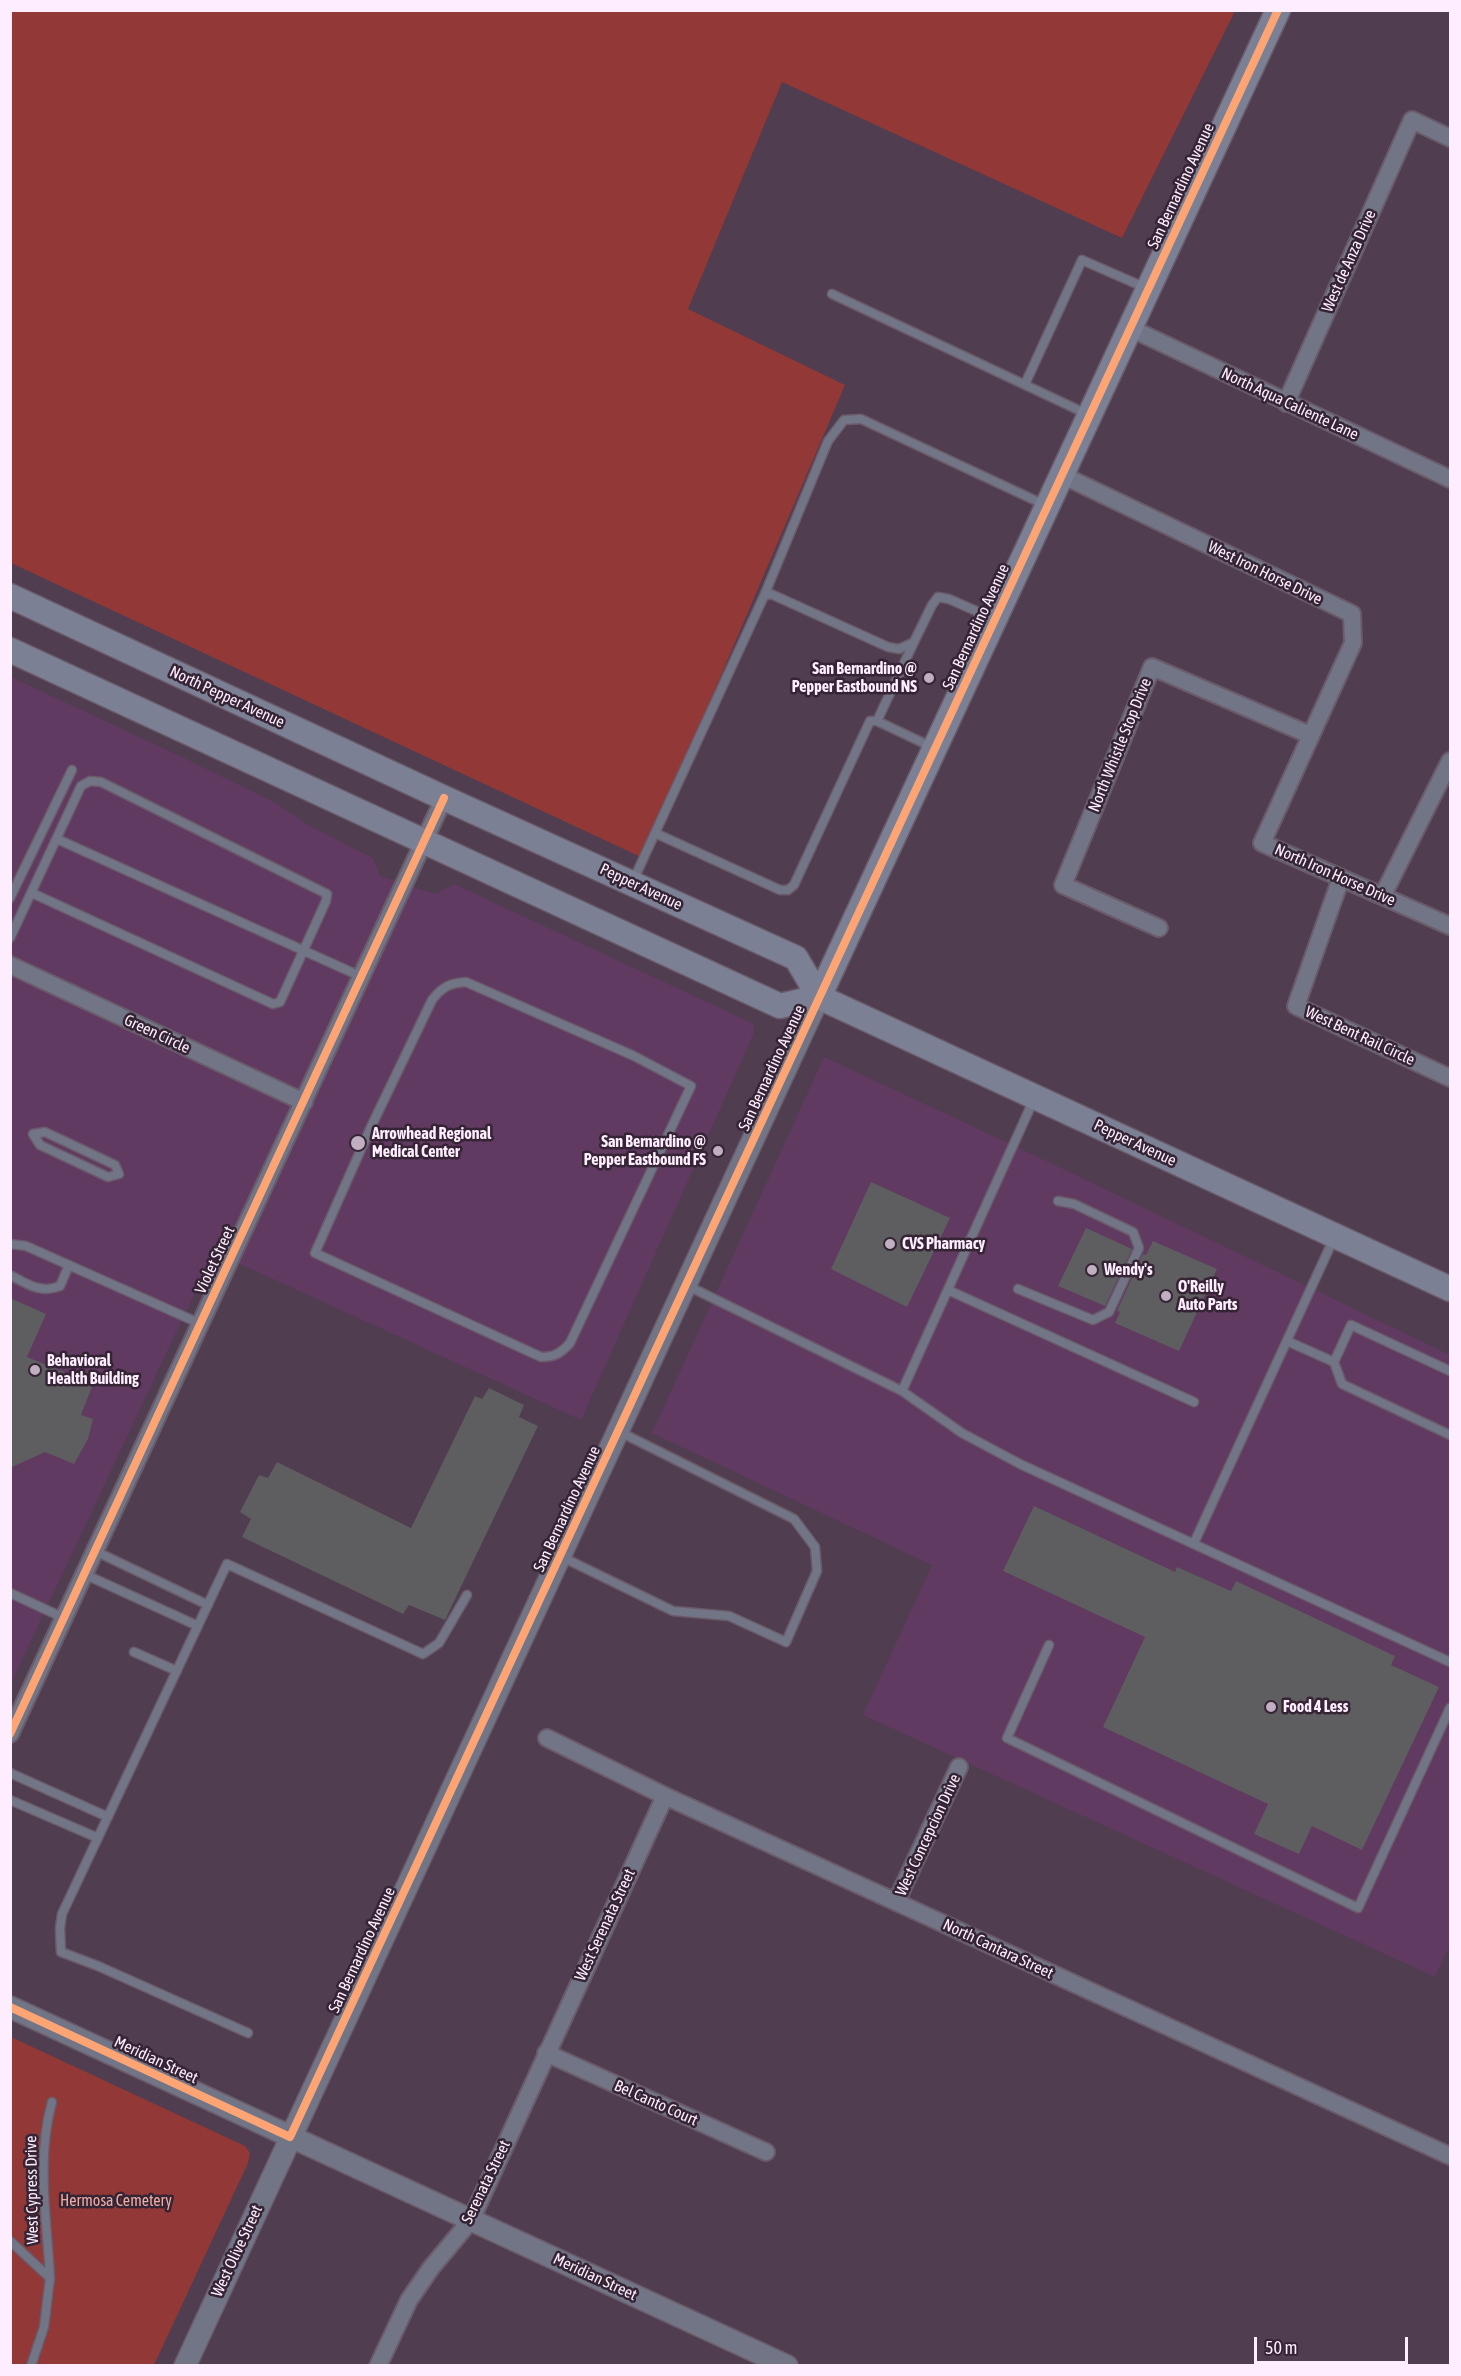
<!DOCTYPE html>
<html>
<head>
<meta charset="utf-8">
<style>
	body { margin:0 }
	#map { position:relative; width:1461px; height:2376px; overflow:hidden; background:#503d50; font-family:"Asap Condensed",sans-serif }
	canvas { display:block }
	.frame { position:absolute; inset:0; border:12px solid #feedfe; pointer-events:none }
	.scale { position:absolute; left:1254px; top:2337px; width:154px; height:27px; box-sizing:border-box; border:3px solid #feedfe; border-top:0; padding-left:8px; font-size:18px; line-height:21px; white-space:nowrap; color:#feedfe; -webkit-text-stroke:4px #342434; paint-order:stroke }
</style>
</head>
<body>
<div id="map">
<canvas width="1461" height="2376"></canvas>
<div class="frame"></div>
<div class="scale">50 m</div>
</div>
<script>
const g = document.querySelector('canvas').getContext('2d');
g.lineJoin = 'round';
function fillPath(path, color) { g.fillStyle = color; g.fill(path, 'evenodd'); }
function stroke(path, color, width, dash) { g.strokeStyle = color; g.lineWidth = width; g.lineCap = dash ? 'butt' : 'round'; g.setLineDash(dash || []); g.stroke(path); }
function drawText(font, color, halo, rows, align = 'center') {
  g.font = font + ' "Asap Condensed",sans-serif'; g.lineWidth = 5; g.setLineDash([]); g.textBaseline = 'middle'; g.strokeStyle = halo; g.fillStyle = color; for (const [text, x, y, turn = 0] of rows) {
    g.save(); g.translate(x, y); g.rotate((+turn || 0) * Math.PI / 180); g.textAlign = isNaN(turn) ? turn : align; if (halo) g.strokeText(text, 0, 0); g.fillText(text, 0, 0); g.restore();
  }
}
const built = new Path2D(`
	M11,677L186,759L274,802L308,825L373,858L380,876L435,894L454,884L754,1024V1033L581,1420L214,1252L11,1683Z
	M824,1057L1036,1156L1450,1355V1945L1435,1977L863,1715L932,1565L652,1433Z`);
const green = new Path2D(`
	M11,11H1235L1122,238L782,82L688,309L845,385L643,858L11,563Z
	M11,2037L245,2146L250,2153L248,2163L154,2365L11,2366Z`);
const building = new Path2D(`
	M871,1182L950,1218L907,1307L831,1269Z
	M1086,1228L1132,1249L1105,1306L1058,1286Z
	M1153,1241L1217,1269L1179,1351L1115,1323L1120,1312L1117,1311L1143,1254L1146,1255Z
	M10,1298L46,1314L27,1357L93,1384L81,1415L93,1419L88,1439L74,1464L45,1452L10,1468Z
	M489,1388L524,1405L519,1417L538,1426L445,1620L409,1605L403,1614L242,1537L251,1519L240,1512L259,1475L268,1478L277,1462L411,1528L475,1396L482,1399Z
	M1034,1506L1175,1572L1177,1567L1231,1591L1236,1581L1395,1656L1391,1665L1439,1687L1362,1850L1312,1826L1299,1854L1254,1834L1268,1804L1103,1727L1145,1637L1003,1571Z`);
const service = new Path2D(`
	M832,294L1089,415
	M1025,384L1082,260L1146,288
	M764,596L828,441L844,420L861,419L1045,505
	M877,721L914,642
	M655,833L780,890H788L794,885L870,721H877L934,748
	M57,839L362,977
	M633,881L764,596L771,594L888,647L899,649L914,642L932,605L938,597L949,599L992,618
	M10,898L72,770
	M10,938L81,786L90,781L101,782L327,894L326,901L280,1002L273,1004L32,893
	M466,982L634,1056L691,1086L570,1343C561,1353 555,1357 541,1357L315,1253L370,1129L432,1000C442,987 450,983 466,982Z
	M45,1132L115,1165L119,1174L108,1177L40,1145L33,1134Z
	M10,1244L26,1246L201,1324
	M10,1275C27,1284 41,1294 60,1286L69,1265
	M686,1285L902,1391L962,1433L1020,1464L1450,1662
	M1018,1289L1093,1320L1109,1312L1139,1248L1133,1232L1074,1204L1058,1201
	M948,1290L1194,1402
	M1287,1341L1334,1362L1342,1384L1450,1435
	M1334,1362L1351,1325L1450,1371
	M902,1391L1035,1097
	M1194,1543L1334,1238
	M95,1551L208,1605
	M562,1557L673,1611L729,1616L786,1642L817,1571L815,1547L794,1519L618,1431
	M84,1574L198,1626
	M10,1593L64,1618
	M1049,1645L1007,1738L1358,1908L1450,1708
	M134,1652L177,1671
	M10,1773L108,1817
	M10,1800L98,1838
	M248,2033L98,1966L61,1952L60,1928L62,1914L227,1564L423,1654L439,1643L467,1595
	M10,2241L50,2278L44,2327L31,2366
	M50,2278C47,2220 36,2159 52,2102`);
const minor = new Path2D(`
	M1130,328L1450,479
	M1286,403L1412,120L1450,138
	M1062,475L1352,614L1353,643L1262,843L1450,926
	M1341,878L1296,1006L1450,1078
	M1383,895L1450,761
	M1159,928L1063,885L1152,667L1310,735
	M10,965L304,1102
	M10,1734L444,798
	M547,1738L665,1796L1450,2156
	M896,1902L959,1767
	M546,2053L766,2152
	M378,2366L409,2300L431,2268L471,2220L665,1796`);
const tertiary = new Path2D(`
	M10,2007L787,2366
	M185,2366L819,997`);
const secondary = new Path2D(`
	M10,596L444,798L796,958L819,997L1450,1289
	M10,650L780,1006L819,997
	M819,997L1278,10`);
const cycleway = new Path2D(`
	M10,1734L444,798
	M10,2007L290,2137L1278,10`);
const markers = [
	[929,678,6,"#c1afc1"],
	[358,1143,8,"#c1afc1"],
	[718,1151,6,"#c1afc1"],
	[890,1244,6,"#c1afc1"],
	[1092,1270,6,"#c1afc1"],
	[1166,1296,6,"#c1afc1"],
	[35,1370,6,"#c1afc1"],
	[1271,1707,6,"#c1afc1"]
];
const streetNames = [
	["San Bernardino Avenue",1181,186,-65],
	["West de Anza Drive",1349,261,-66],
	["North Aqua Caliente Lane",1290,404,25],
	["West Iron Horse Drive",1265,573,26],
	["San Bernardino Avenue",976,627,-65],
	["North Pepper Avenue",227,697,25],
	["North Whistle Stop Drive",1120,745,-68],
	["North Iron Horse Drive",1335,875,24],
	["Pepper Avenue",641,887,25],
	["Green Circle",157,1034,25],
	["West Bent Rail Circle",1360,1036,25],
	["San Bernardino Avenue",772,1068,-65],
	["Pepper Avenue",1135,1143,25],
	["Violet Street",215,1260,-65],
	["San Bernardino Avenue",567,1509,-65],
	["West Concepcion Drive",928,1835,-65],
	["West Serenata Street",605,1925,-65],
	["North Cantara Street",998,1949,25],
	["San Bernardino Avenue",362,1950,-65],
	["Meridian Street",156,2060,25],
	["Bel Canto Court",656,2103,24],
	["Serenata Street",486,2182,-64],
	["West Cypress Drive",32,2190,-91],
	["West Olive Street",237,2251,-65],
	["Meridian Street",595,2277,25]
];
const poiNames = [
	["San Bernardino @",917,669,"right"],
	["Pepper Eastbound NS",917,687,"right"],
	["Arrowhead Regional",372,1134],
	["Medical Center",372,1152],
	["San Bernardino @",706,1142,"right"],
	["Pepper Eastbound FS",706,1160,"right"],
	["CVS Pharmacy",902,1244],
	["Wendy's",1104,1270],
	["O'Reilly",1178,1287],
	["Auto Parts",1178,1305],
	["Behavioral",47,1361],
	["Health Building",47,1379],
	["Food 4 Less",1283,1707]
];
const parkNames = [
	["Hermosa Cemetery",116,2201]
];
fillPath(built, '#603a60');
fillPath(green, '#923836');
fillPath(building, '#5e5d5f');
stroke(service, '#6a5b6a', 11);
stroke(minor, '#6a5b6a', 20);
stroke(tertiary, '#6a5b6a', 24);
stroke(secondary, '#6a5b6a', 27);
stroke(service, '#727586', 8);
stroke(minor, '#727586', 16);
stroke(tertiary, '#727586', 21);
stroke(secondary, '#7b8094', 24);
stroke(cycleway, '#fda474', 8);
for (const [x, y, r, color] of markers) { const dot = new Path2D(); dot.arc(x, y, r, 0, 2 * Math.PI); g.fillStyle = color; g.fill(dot); stroke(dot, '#342434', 2); }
drawText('16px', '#feedfe', '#342434', streetNames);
drawText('bold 16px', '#feedfe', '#342434', poiNames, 'left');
drawText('16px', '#eeaca4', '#342434', parkNames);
</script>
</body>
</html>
